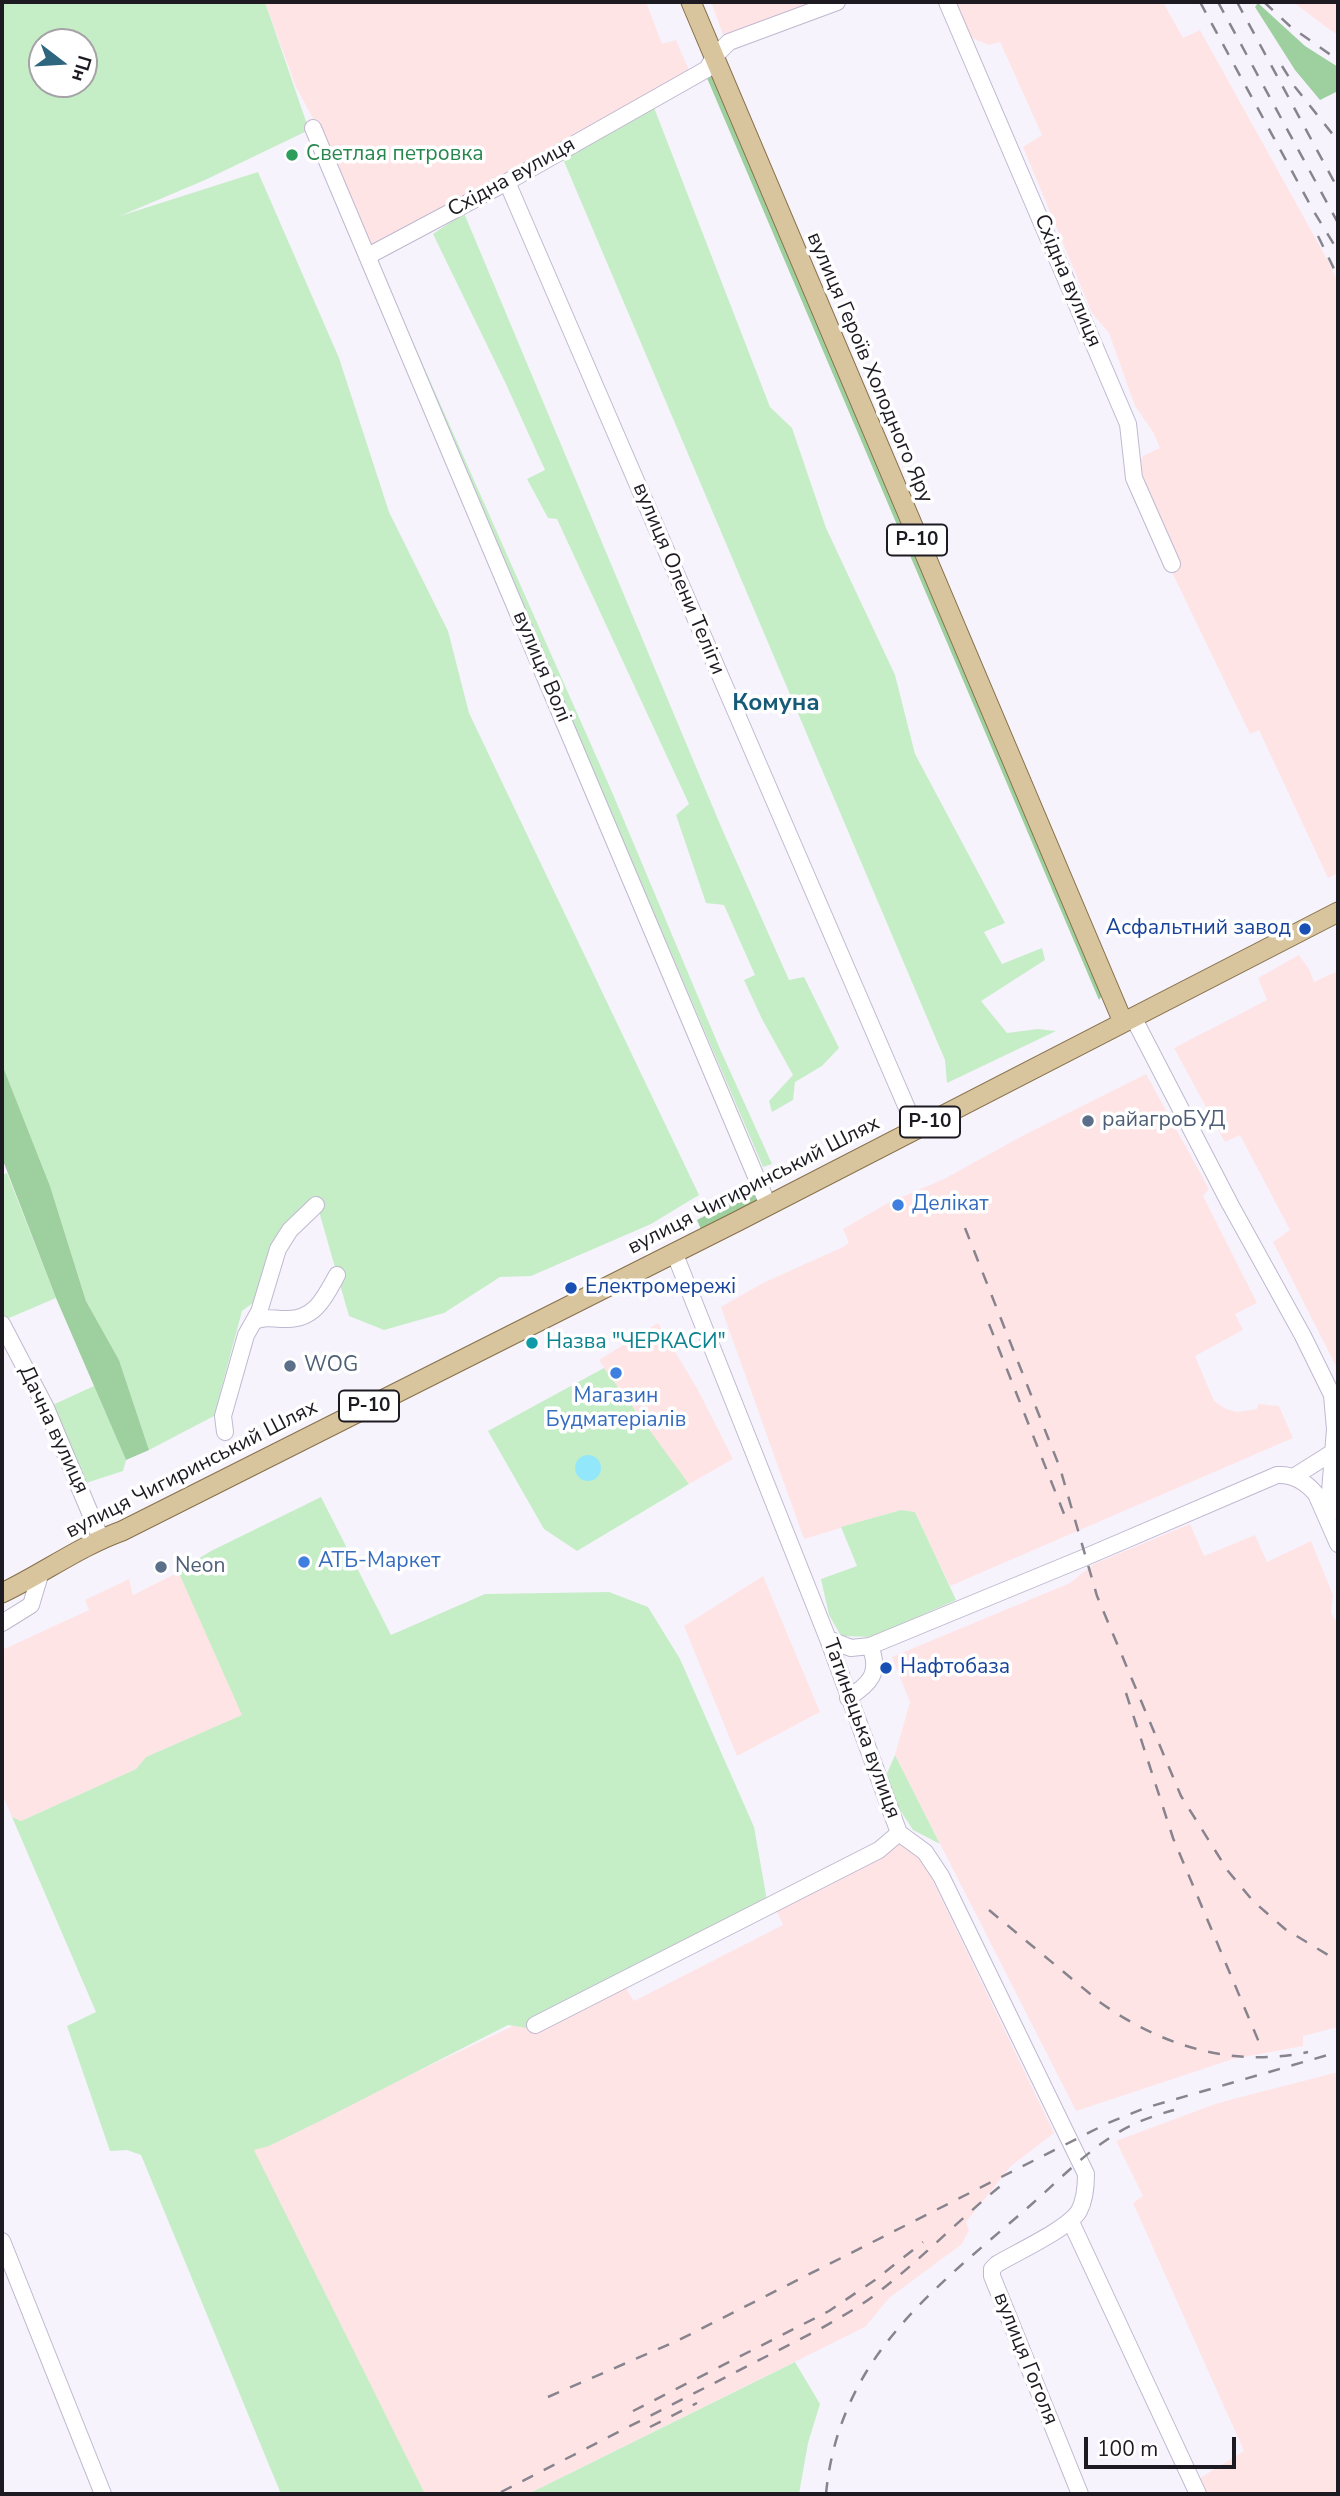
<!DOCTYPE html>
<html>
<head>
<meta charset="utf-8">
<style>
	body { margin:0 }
	#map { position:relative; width:1340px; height:2496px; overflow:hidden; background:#f6f3fd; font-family:"Nunito Sans",sans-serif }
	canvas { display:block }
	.frame { position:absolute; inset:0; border:4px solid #1d1a22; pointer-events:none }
	.north { position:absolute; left:28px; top:28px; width:70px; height:70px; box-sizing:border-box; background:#fff; border:2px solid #a5a3a7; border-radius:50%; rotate:107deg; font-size:19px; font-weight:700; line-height:28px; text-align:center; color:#1d1a22 }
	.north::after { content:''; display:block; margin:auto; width:24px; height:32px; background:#2e657f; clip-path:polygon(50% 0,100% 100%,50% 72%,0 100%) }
	.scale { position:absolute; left:1084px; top:2437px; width:152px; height:32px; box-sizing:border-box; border:4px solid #1d1a22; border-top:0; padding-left:9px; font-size:21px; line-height:24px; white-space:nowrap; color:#1d1a22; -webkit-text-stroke:5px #fff; paint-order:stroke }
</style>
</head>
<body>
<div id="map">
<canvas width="1340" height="2496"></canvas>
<div class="frame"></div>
<div class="north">Пн</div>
<div class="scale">100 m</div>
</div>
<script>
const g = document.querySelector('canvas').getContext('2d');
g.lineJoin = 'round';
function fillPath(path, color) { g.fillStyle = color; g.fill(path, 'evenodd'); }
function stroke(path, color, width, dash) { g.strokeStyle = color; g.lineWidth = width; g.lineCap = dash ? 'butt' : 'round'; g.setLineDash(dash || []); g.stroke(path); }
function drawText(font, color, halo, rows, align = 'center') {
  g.font = font + ' "Nunito Sans",sans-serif'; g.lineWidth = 7; g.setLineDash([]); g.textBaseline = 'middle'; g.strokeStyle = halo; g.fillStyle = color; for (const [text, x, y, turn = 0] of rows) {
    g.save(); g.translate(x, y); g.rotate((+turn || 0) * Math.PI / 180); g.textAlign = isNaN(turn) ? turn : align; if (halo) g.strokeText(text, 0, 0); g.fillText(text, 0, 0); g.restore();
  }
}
const industrial = new Path2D(`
	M265,2H646L662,44L676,40L689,70L515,174L374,250L317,126L296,87Z
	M711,2H817L724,37Z
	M951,2H1163L1183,38L1200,30L1332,268L1338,284V873L1328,878L1259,730L1250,734L1169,566L1136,472L1143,456L1160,448L1153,432L1135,406L1109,333L1092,313L1023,147L1042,135L1000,42L989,45L967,36Z
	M1293,2H1338V35L1326,27Z
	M1299,955L1309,969L1314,982L1338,971V1370L1273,1242L1290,1230L1240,1135L1225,1142L1174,1048L1267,1000L1258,978Z
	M1146,1074L1209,1189L1203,1196L1257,1303L1235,1314L1243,1330L1195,1356L1214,1401L1226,1409L1237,1412L1257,1409L1258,1404L1279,1406L1293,1438L950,1586L915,1512L900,1510L804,1539L721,1307L763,1283L843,1247L849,1243L843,1229L888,1203L944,1179L1026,1134Z
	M658,1323L698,1390L733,1459L689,1484L631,1408L599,1360Z
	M1190,1524L1204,1556L1255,1535L1267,1562L1311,1541L1333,1595L1331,1613L1338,1624V2027L1303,2036V2046L1233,2059L1076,2111L895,1755L910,1702L892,1657L1070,1583L1094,1564Z
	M179,1572L243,1715L146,1757L136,1769L21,1821L12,1817L2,1794V1650L89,1610L85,1600L129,1579L133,1595Z
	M763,1576L820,1712L737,1756L684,1626Z
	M899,1844L921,1856L1054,2133L1011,2166L966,2222L969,2230L962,2244L889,2298L865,2327L528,2494H425L253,2150L517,2024L622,1982L634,2001L783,1925L775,1907Z
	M1338,2072V2494H1198L1192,2483L1244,2451L1133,2203L1143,2196L1116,2141L1218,2103Z`);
const green = new Path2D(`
	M2,2H265L309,130L205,180L120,216L258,172L339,358L389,512L448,631L469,713L699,1195L651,1224L531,1276L500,1277L444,1313L384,1330L349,1316L316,1201L283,1231L258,1299L242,1311L214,1416L149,1450L119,1360L86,1301L50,1186L2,1064ZM42,42H84V84H42Z
	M653,105L770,407L792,428L826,528L895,675L915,754L1005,923L984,932L1002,964L1042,948L1045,960L981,1001L1007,1033L1038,1029L1056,1031L947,1083L945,1060L563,159Z
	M464,213L722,829L789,980L804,977L839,1048L822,1066L795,1082L793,1100L772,1112L769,1101L793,1075L762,1019L744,980L755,975L724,905L706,903L676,815L689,804L557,519L548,518L527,479L545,470L505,382L433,234Z
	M377,261L612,792L720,1049L772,1164L763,1167L375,263Z
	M7,1173L56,1298L2,1321V1175Z
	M604,1368L689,1484L577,1551L544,1529L488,1431Z
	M94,1386L126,1460L123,1471L80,1485L46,1408Z
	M321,1497L391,1635L485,1594L609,1592L648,1607L680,1659L754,1827L768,1906L535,2025L527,2028L508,2025L324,2119L269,2146L254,2150L425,2494H281L141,2155L127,2150L110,2151L67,2026L96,2012L12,1817L21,1821L136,1769L146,1757L242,1715L178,1571L211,1551Z
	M901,1510L915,1512L956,1600L872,1637L841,1636L829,1615L821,1579L857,1566L841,1527Z
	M895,1755L940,1844L913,1830L889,1793L885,1778Z
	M795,2362L820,2404L808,2443L799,2494H528Z`);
const forest = new Path2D(`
	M1258,3L1305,46L1338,67V91L1320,100L1295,70L1255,7Z
	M714,72L1103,994L1099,1000L707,78Z
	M2,1064L50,1186L86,1301L119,1360L149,1450L126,1460L56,1298L2,1158Z
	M756,1189L763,1204L703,1234L697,1220Z`);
const water = new Path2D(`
	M575 1468a13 13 0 1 1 26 0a13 13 0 1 1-26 0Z`);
const minor = new Path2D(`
	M947,2L1128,424L1134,478L1172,564
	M313,128L768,1205
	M507,182L916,1129
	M368,256L507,182L707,69L714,57L729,42L837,2
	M1133,1017L1230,1204L1303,1336L1332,1395L1335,1429L1328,1517
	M674,1252L828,1639L899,1833L925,1852L941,1876L1086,2174C1086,2186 1085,2200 1079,2211C1068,2229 1017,2252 997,2264L992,2269V2276L1080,2494
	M254,1321C269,1316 271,1319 286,1319C315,1320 325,1297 337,1275
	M2,1324L46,1408L101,1539
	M225,1432L223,1416L246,1335L259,1312L278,1249L290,1230L316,1205
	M1295,1476L1333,1452
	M2,1623L31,1605L40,1575
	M828,1639L851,1648L870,1646L1081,1559L1277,1475C1294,1474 1306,1482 1316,1494L1338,1544
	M848,1698C870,1684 881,1673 870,1646
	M535,2025L879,1850L899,1833
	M1071,2222L1198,2494
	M2,2241L103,2494`);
const major = new Path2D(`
	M691,2L1123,1022
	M2,1593C42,1574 80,1546 122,1531L738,1221L1338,912`);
const rail = new Path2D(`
	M1200,2L1313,210L1338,251
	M1218,2L1338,223
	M1237,2L1338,189
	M1264,2L1291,27L1338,60
	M1282,66L1295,87L1338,141
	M1318,236L1338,277
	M965,1228L1060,1468L1097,1596L1181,1796L1228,1871L1253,1901L1285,1929L1338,1961
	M989,1324L1068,1524
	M1126,1693L1173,1838L1261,2047
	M989,1910L1101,2003C1162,2046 1233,2068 1308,2052
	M548,2397L679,2340L1108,2123L1145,2108L1338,2052
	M633,2411L829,2311L875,2280L923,2242
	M650,2427L697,2403
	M501,2492L820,2329C839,2318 858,2308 876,2294C921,2260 959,2219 1003,2184
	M826,2494C830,2451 843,2411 865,2374C906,2306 974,2255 1033,2203C1060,2179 1088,2150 1119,2132C1135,2122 1156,2115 1174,2110`);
const markers = [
	[292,155,7,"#2e9e5b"],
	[1305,929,7,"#1a4fb4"],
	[1088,1121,7,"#5c6f8a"],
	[898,1205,7,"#3f7fe0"],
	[571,1288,7,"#1a4fb4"],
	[532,1343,7,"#0f9aa8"],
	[290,1366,7,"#5c6f8a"],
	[616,1373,7,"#3f7fe0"],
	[304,1562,7,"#3f7fe0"],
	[161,1567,7,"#5c6f8a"],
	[886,1668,7,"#1a4fb4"]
];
const shields = [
	[917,540,60],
	[930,1122,60],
	[369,1406,60]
];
const shieldNames = [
	["Р-10",917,540],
	["Р-10",930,1122],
	["Р-10",369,1406]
];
const leisureNames = [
	["Светлая петровка",306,155]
];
const streetNames = [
	["Східна вулиця",512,178,-29],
	["Східна вулиця",1067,281,67],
	["вулиця Героїв Холодного Яру",869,368,67],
	["вулиця Олени Теліги",678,579,67],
	["вулиця Волі",541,667,67],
	["вулиця Чигиринський Шлях",754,1186,-27],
	["Дачна вулиця",53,1430,65],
	["вулиця Чигиринський Шлях",192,1470,-27],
	["Татинецька вулиця",861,1729,70],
	["вулиця Гоголя",1025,2359,68]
];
const transitNames = [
	["Асфальтний завод",1291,929,"right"],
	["Електромережі",585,1288],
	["Нафтобаза",900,1668]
];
const serviceNames = [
	["райагроБУД",1102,1121],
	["WOG",304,1366],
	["Neon",175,1567]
];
const shopNames = [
	["Делікат",912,1205],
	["Магазин",616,1397,"center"],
	["Будматеріалів",616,1421,"center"],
	["АТБ-Маркет",318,1562]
];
const cultureNames = [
	["Назва \"ЧЕРКАСИ\"",546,1343]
];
const quarterNames = [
	["Комуна",776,704]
];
fillPath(industrial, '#ffe4e6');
fillPath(green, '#c6eec6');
fillPath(forest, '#9ecf9e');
fillPath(water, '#92e8fa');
stroke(minor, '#bfb8d0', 18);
stroke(major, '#867048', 21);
stroke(minor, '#fff', 16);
stroke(major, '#d8c59e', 19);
stroke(rail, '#87848d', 2.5, [12, 12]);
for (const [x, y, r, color] of markers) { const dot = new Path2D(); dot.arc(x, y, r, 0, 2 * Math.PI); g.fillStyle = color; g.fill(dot); stroke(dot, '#fff', 2.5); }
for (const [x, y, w] of shields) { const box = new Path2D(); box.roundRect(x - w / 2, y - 15.5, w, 31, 5); g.fillStyle = '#fff'; g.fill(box); stroke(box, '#1d1a22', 2); }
drawText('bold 19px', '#1d1a22', null, shieldNames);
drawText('21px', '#27864d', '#fff', leisureNames, 'left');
drawText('21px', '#1d1a22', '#fff', streetNames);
drawText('21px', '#164399', '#fff', transitNames, 'left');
drawText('21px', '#4e5e75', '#fff', serviceNames, 'left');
drawText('21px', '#366cbe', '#fff', shopNames, 'left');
drawText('21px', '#0d838f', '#fff', cultureNames, 'left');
drawText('bold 24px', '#175a77', '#fff', quarterNames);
</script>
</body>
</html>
